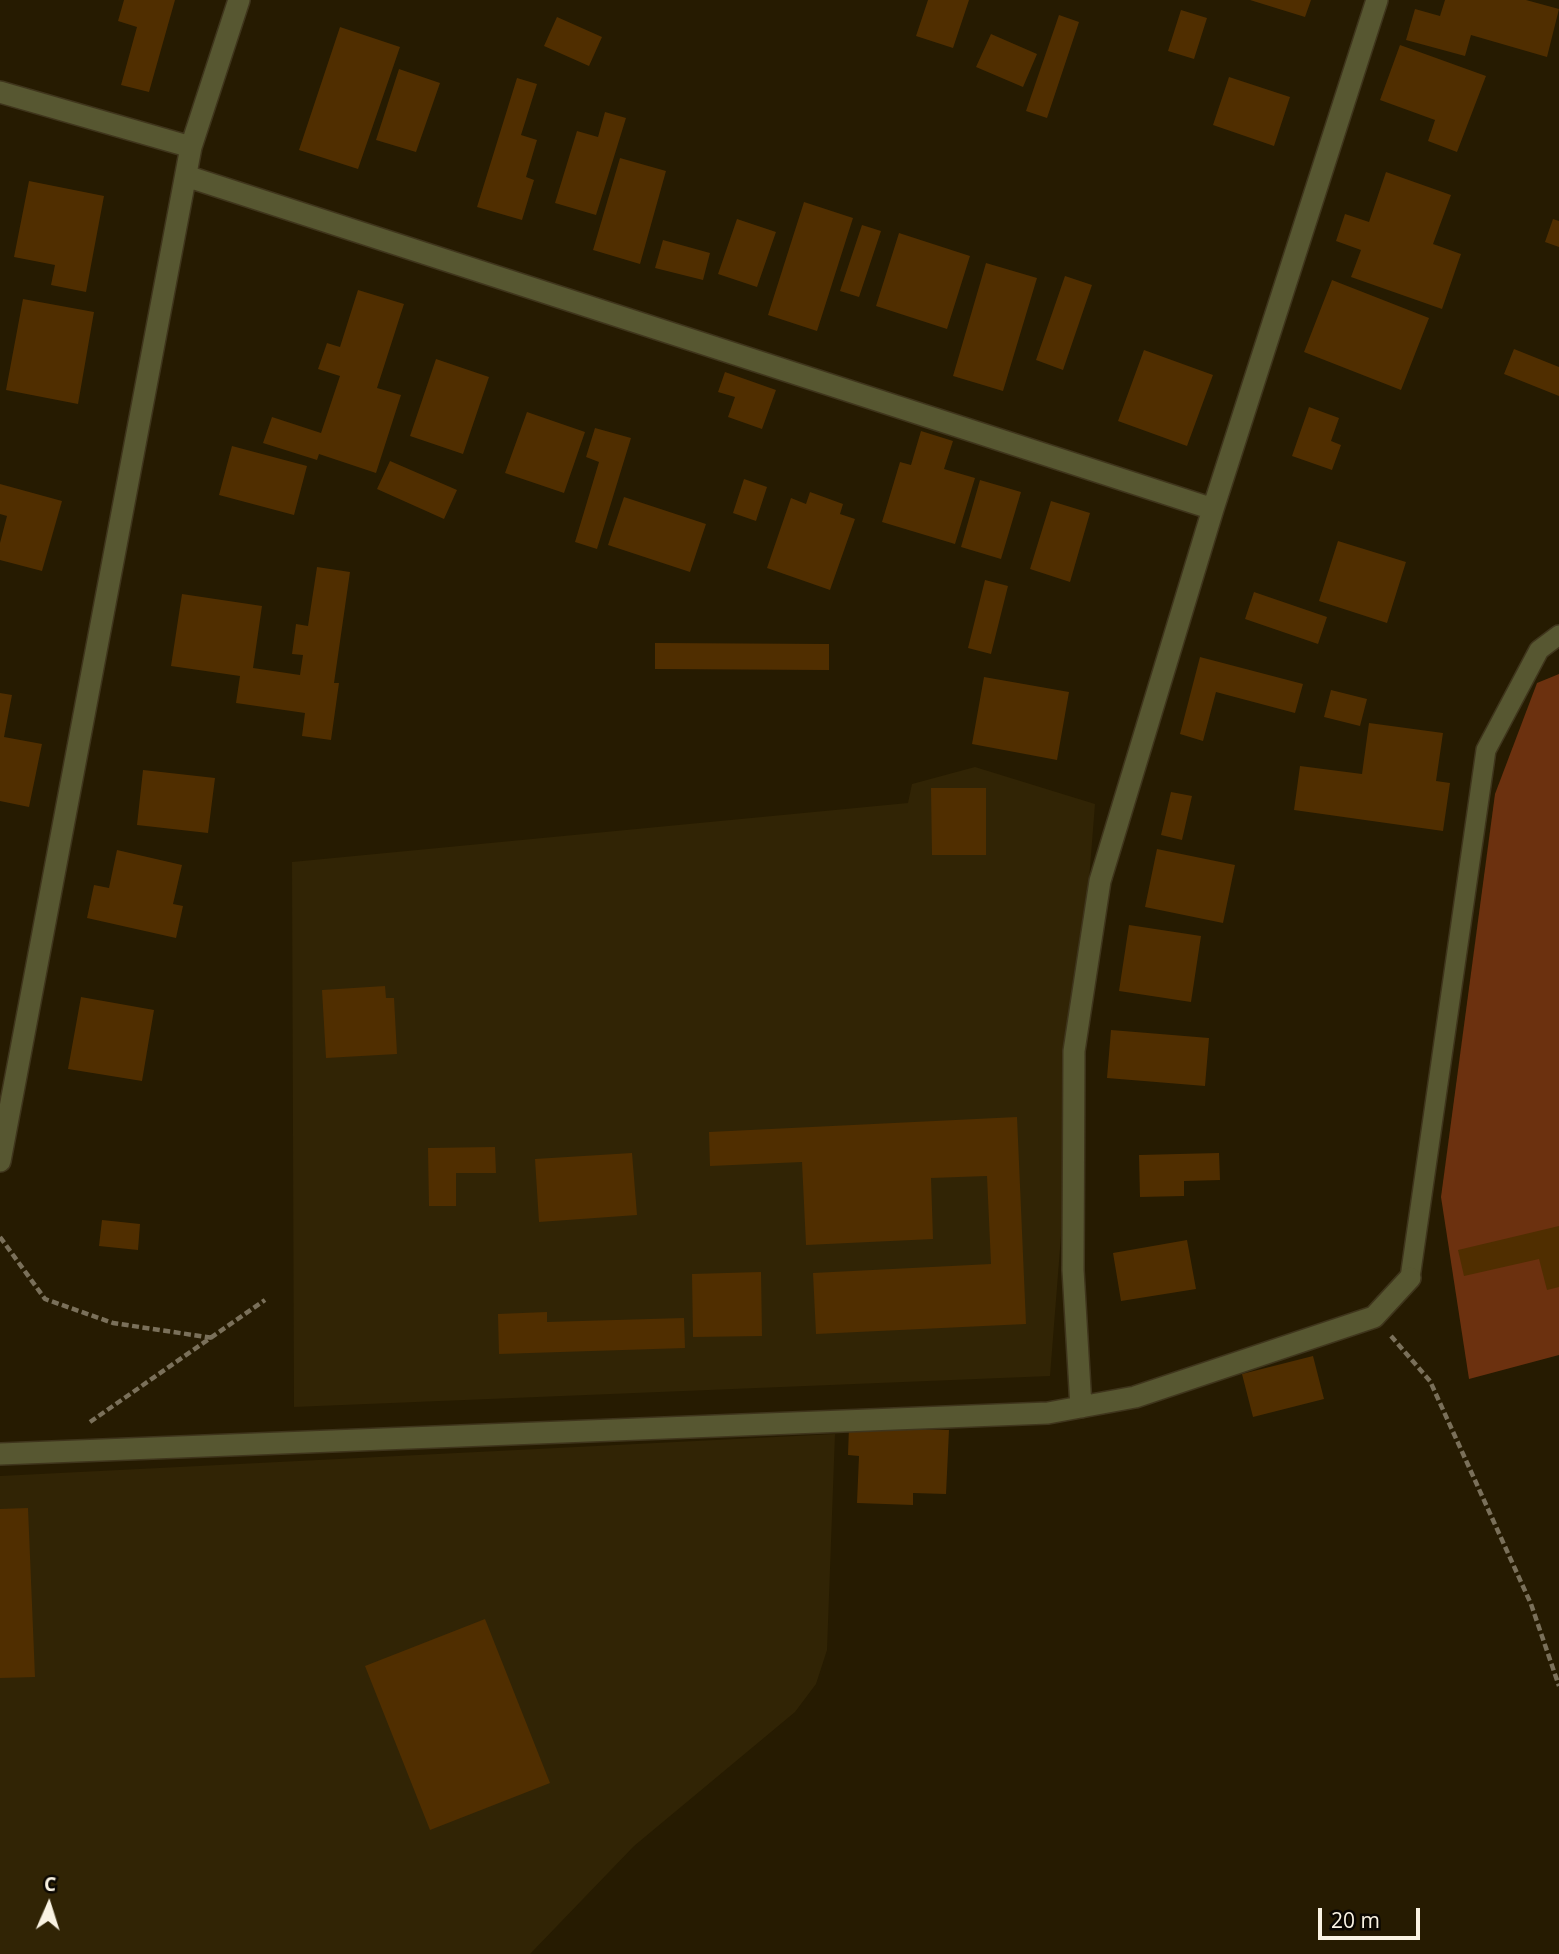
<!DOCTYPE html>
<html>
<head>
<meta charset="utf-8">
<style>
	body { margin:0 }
	#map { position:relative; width:1559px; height:1954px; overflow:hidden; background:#261b01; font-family:"Open Sans",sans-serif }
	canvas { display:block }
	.north { position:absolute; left:14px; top:1870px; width:70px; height:70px; -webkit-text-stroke:5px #0b0701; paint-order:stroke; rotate:3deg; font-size:19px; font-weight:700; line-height:28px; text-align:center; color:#faf3e3 }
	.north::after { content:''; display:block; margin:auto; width:24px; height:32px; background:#faf3e3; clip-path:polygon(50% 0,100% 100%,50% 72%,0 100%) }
	.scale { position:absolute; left:1318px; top:1908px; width:102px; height:32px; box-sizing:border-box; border:4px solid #faf3e3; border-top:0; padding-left:9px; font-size:21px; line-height:24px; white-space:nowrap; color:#faf3e3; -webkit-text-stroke:5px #0b0701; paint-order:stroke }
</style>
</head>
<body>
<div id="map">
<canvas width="1559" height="1954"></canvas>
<div class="north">С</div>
<div class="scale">20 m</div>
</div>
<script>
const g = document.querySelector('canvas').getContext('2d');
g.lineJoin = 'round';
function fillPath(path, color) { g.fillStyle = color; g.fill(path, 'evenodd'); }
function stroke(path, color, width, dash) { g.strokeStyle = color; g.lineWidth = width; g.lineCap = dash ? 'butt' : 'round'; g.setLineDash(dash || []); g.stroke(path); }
const built = new Path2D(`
	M975,767L1095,804L1050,1376L294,1407L292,862L908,803L912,784Z
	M835,1434L827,1650L816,1684L795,1712L634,1846L530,1954H0V1476Z`);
const green = new Path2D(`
	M1559,674V1355L1469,1379L1441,1197L1495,794L1537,683Z`);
const building = new Path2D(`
	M124,0H175L149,92L121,85L137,27L118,21Z
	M928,0H969L953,48L916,36Z
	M1250,0H1311L1305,17Z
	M1445,0H1526L1559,9L1547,57L1471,35L1465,56L1406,40L1415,9L1440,16Z
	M1181,10L1207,18L1194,59L1168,51Z
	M1059,15L1079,22L1047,118L1026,111Z
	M557,17L602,37L589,66L544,46Z
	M340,27L400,47L358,169L299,150Z
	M991,34L1037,54L1023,87L976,67Z
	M1400,45L1486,76L1457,152L1428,141L1435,120L1380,100Z
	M399,69L440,83L416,152L376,140Z
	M1229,77L1290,97L1274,146L1213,125Z
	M517,78L537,84L521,135L537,140L526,177L534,180L522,220L477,207Z
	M605,112L626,118L596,215L555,203L577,131L598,137Z
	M620,158L666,171L640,264L593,250Z
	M1386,172L1451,195L1433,244L1461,254L1442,309L1351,277L1361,250L1336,241L1345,214L1369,222Z
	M29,181L104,196L86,292L51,285L55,265L14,257Z
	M804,202L853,218L817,331L768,315Z
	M737,219L776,232L757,287L718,274Z
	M1553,219L1559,221V247L1545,242Z
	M862,225L881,231L859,297L840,291Z
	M899,233L970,256L947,329L876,306Z
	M663,240L710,253L703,280L655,268Z
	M986,263L1037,278L1003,391L953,376Z
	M1065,276L1092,285L1063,370L1036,360Z
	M1332,280L1429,318L1401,390L1304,352Z
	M358,290L404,304L377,388L401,395L376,473L319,454L317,460L263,443L272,417L321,433L340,376L318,369L327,343L340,347Z
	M23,299L94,312L78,404L6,390Z
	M1514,349L1559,367V396L1504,374Z
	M1144,350L1213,375L1187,446L1118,421Z
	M436,359L489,377L463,454L410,436Z
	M725,372L776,390L762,429L728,417L735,397L718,392Z
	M1309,407L1339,418L1331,441L1341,445L1332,470L1292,456Z
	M527,412L585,432L564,493L505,473Z
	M595,428L631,438L597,549L575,542L599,462L586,457Z
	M921,431L953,441L944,469L975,478L955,544L882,522L900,462L911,465Z
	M232,446L307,466L294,515L219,495Z
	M390,461L457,490L444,519L377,489Z
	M744,479L767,487L756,521L733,513Z
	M980,480L1021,492L1001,559L961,547Z
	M0,484L62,501L42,571L0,560V543L7,516L0,514Z
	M810,492L843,504L840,514L855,519L830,590L767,568L791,498L806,504Z
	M624,497L706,524L690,572L608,545Z
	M1051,501L1090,513L1070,582L1030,569Z
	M1338,541L1406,562L1387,623L1319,601Z
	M317,567L350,572L334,683H339L331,740L302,736L305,713L236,703L240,676L171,666L182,594L262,606L253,668L300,675L303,655L292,654L296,624L308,626Z
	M985,580L1008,586L991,654L968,648Z
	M1254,592L1327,617L1318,644L1245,619Z
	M655,643L829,644V670L655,669Z
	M1200,657L1303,684L1295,713L1216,692L1203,741L1180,734Z
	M984,677L1069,692L1057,760L972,744Z
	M1331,690L1367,699L1360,726L1324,717Z
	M0,693L12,695L4,737L42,744L29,807L0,801Z
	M1369,723L1443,733L1436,781L1450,783L1443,831L1294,810L1300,766L1362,774Z
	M143,770L215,778L208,833L137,825Z
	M931,788H986V855H932Z
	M1171,792L1192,796L1182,840L1161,835Z
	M1157,849L1235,865L1223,923L1145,907Z
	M117,850L182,865L173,904L183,906L176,938L87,918L94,885L109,888Z
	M1129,925L1201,936L1191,1002L1119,991Z
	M385,986L386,998H394L397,1054L326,1058L322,990Z
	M81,997L154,1010L142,1081L68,1069Z
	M1111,1030L1209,1038L1205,1086L1107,1078Z
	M1017,1117L1026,1324L816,1334L813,1273L991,1264L987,1176L931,1178L933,1239L806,1245L802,1162L710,1166L709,1132Z
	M495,1147L496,1173H456V1206H429L428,1148Z
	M632,1153L637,1215L539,1222L535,1159Z
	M1219,1153L1220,1180L1184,1181V1196L1140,1197L1139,1155Z
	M102,1220L140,1224L138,1250L99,1246Z
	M1559,1226V1287L1547,1290L1539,1259L1464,1276L1458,1250Z
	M1187,1240L1196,1289L1121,1301L1113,1253Z
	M761,1272L762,1336L693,1337L692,1274Z
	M547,1312V1322L684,1318L685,1348L499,1354L498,1314Z
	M1313,1356L1324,1399L1253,1417L1242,1374Z
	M849,1427L949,1430L946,1494L913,1493V1505L857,1503L859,1456L848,1455Z
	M28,1508L35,1677L0,1678V1509Z
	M485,1619L550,1783L430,1830L365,1666Z`);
const path = new Path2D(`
	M0,1237L45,1299L113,1323L213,1338
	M1391,1336L1430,1381L1531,1604L1559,1686
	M90,1422L265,1300`);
const lane = new Path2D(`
	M1410,1278L1486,750L1539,650L1559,635`);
const street = new Path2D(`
	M0,92L191,147
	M186,176L1213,509
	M0,1161L191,147L239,0
	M1081,1407L1073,1270L1074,1051L1100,881L1213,509L1377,0
	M0,1454L1048,1413L1135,1397L1374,1317L1410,1278`);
fillPath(built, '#312405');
fillPath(green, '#6c310f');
fillPath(building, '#502e00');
stroke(lane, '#3f351c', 22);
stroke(street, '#3f351c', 24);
stroke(path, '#7a705a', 4.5, [7, 3.5]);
stroke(lane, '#575731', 19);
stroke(street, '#575731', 21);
</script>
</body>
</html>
